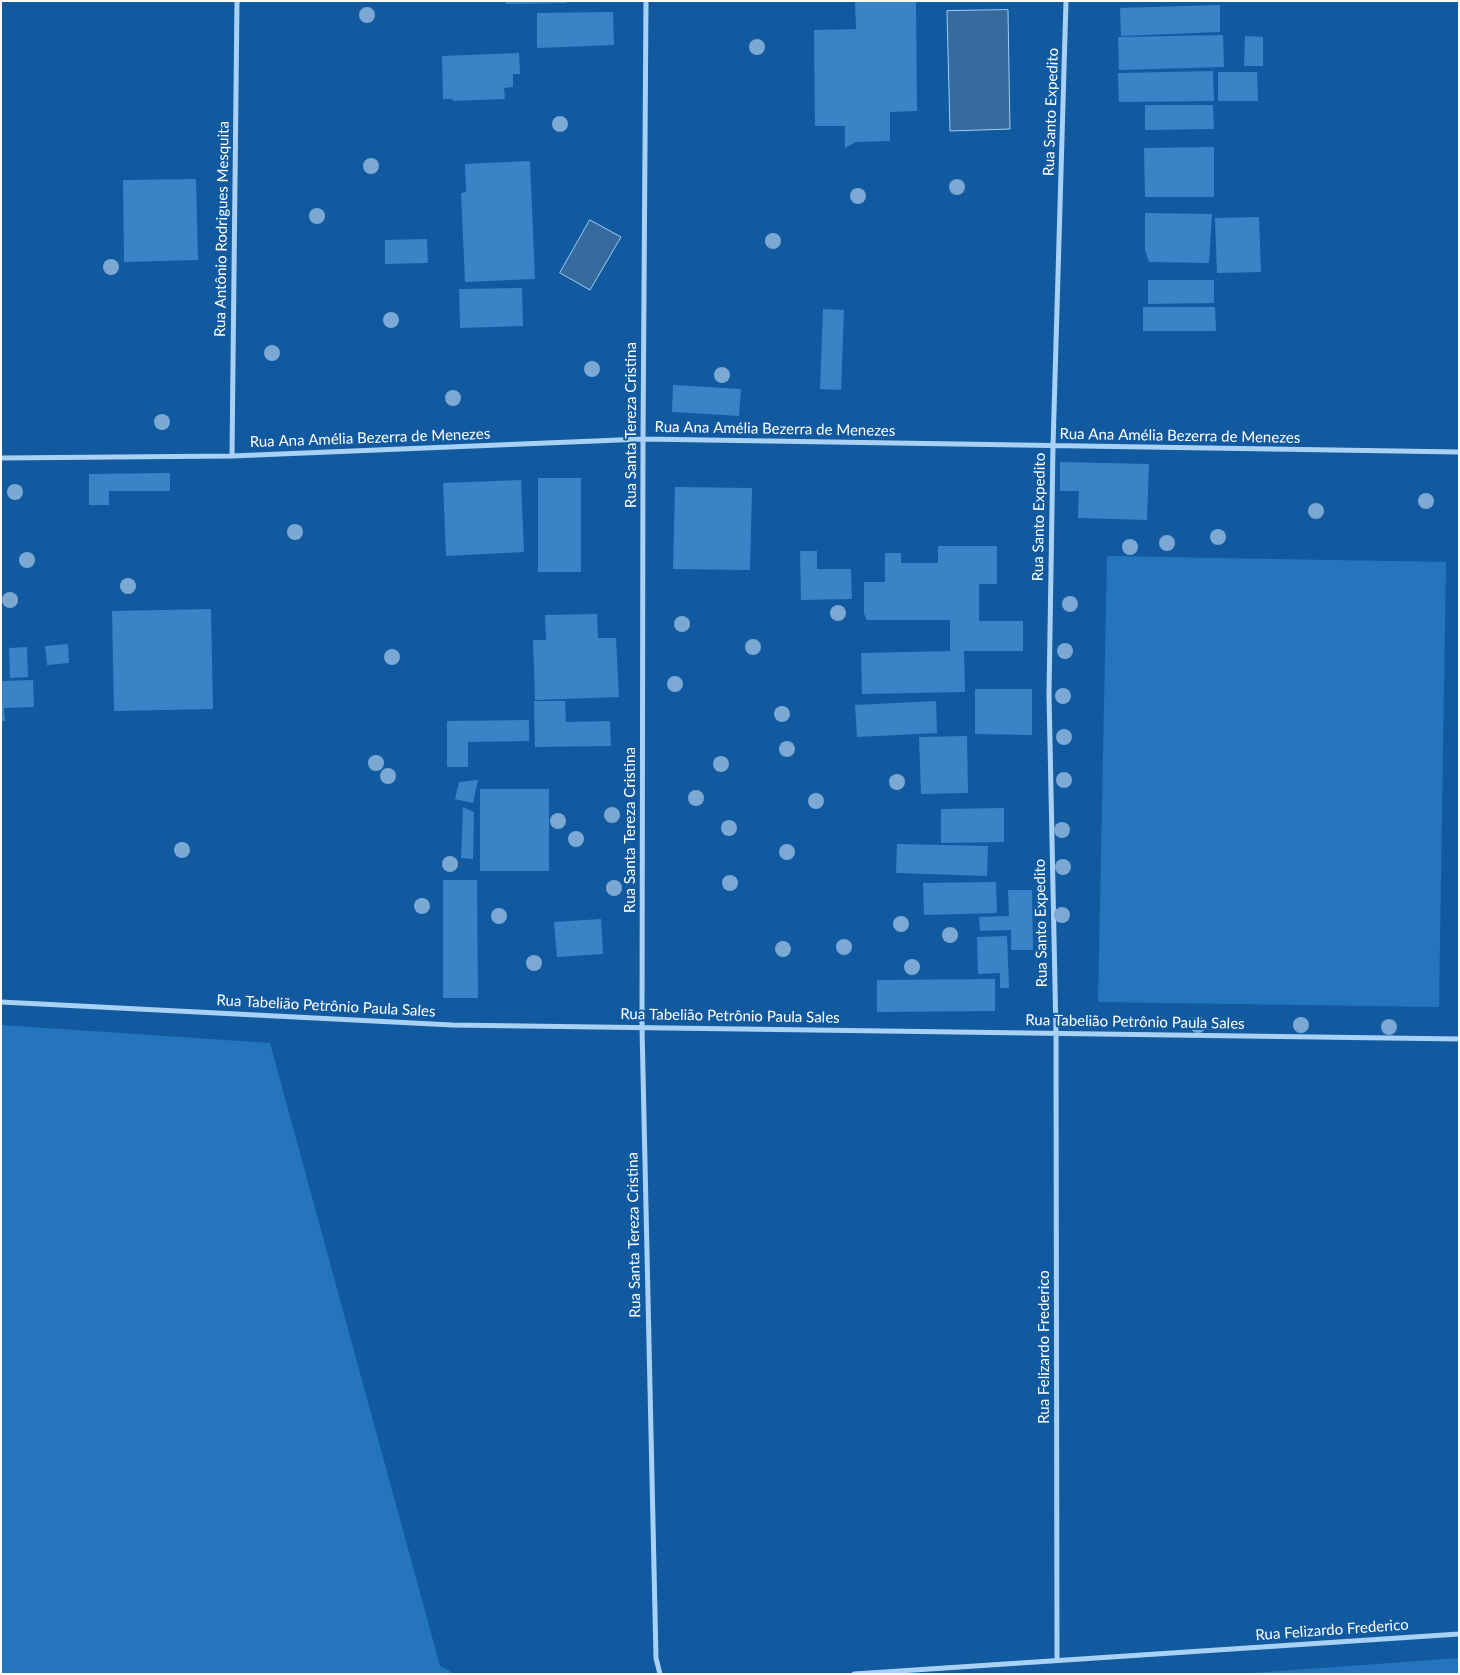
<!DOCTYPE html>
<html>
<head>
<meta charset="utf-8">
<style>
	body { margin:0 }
	#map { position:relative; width:1460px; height:1675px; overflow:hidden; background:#115aa0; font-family:Lato,sans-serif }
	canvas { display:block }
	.frame { position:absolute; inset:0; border:2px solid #fff; pointer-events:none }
</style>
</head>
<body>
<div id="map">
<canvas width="1460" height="1675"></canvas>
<div class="frame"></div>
</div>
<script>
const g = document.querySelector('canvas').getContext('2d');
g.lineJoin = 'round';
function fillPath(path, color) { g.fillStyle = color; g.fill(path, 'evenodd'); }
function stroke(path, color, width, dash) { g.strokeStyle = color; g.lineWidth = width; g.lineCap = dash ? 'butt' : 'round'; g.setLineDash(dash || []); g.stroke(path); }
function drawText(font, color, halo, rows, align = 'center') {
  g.font = font + ' Lato,sans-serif'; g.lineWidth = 4; g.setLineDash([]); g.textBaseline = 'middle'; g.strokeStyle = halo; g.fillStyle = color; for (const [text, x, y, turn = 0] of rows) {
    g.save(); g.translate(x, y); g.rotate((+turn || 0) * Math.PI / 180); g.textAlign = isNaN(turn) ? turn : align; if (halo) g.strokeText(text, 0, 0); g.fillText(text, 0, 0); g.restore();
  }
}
const green = new Path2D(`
	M1107,556L1446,562L1439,1007L1098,1002Z
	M1,1025L270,1043L440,1666L455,1674H1Z
	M1459,1658V1674H1238Z`);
const water = new Path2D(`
	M1008,10L1010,129L950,131L947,11Z
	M590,220L621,237L590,290L560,273Z`);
const building = new Path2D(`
	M505,1H567V3L506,4Z
	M855,1H916L917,111L890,112V141L856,142L845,148V126H815L814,30L856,29Z
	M1220,5V32L1121,36L1120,8Z
	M613,12L614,45L537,48V13Z
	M1223,35L1224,67L1119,70L1118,37Z
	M1245,36L1263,37V66H1244Z
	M519,53L520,74H513V87L504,88L505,99L453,101L452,99H443L442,56Z
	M1213,71L1214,101L1119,102L1118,73Z
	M1218,72H1257L1258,101H1218Z
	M1145,105H1213L1214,129L1145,130Z
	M1214,147V197H1145L1144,148Z
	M530,161L535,279L465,282L461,193L466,192L465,164Z
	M196,179L198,260L124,262L123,180Z
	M1145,213L1212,214L1209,263L1149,262L1145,250Z
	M1259,217L1261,272L1217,273L1215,218Z
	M427,239L428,263L385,264V240Z
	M1148,280H1214V303L1148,304Z
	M522,288L523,326L460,328L459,289Z
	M1143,307H1215L1216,331H1143Z
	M823,309L844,310L841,390L820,389Z
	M673,385L741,389L739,416L672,412Z
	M1060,462L1149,464L1147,520L1078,518L1079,491H1060Z
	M170,473V491H109V505H89V474Z
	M538,478H581V572H538Z
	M521,480L524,552L446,556L443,483Z
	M675,487L752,488L750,570L673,569Z
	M938,546H997V584H979V621H1023V651H964L965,692L862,694L861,653L950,651V620H867L864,614V582H885V553H901V563H938Z
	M800,551H817V569H851L852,599L801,600Z
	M211,609L213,709L114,711L112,611Z
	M597,614L598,638H616L619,697L535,700L533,640H546L545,615Z
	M68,644L69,663L47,665L45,646Z
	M27,647L28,677L10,678L9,648Z
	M33,680L34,707L4,708L5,721H1V681Z
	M975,689H1032V735L975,734Z
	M534,701H565L566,722L610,721L611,746L535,747Z
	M936,701L937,733L857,737L855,705Z
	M529,720V741L468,742V767H447V721Z
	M967,736L968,793L921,794L919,737Z
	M478,780L473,803L455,799L459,782Z
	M480,789H549V871H480Z
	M463,807L474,812L473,859L461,858Z
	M1004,808V842L941,843V809Z
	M897,844L988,846L987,876L896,873Z
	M443,880H477L478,998H443Z
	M996,882L997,913L924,915L923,883Z
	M1008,890H1032L1033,950H1011V930L980,931L979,917L1009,916Z
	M601,919L603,954L557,957L554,922Z
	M1007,936L1009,988H1000V973L978,974L977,937Z
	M995,979V1011L877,1012V980Z`);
const minor = new Path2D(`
	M646,1L643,439L642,1027L656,1658L660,1674
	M232,456L237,1
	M1,458L232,456L643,439L1459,452
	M1,1002L452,1025L1459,1039
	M1057,1660L1056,1034L1049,694L1053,446L1066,1
	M854,1674L1459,1634`);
const trees = [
	[367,15],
	[757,47],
	[560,124],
	[371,166],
	[957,187],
	[858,196],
	[317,216],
	[773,241],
	[111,267],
	[391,320],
	[272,353],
	[592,369],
	[722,375],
	[453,398],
	[162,422],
	[15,492],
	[1426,501],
	[1316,511],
	[295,532],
	[1218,537],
	[1167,543],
	[1130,547],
	[27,560],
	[128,586],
	[10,600],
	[1070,604],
	[838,613],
	[682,624],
	[753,647],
	[1065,651],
	[392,657],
	[675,684],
	[1063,696],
	[782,714],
	[1064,737],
	[787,749],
	[376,763],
	[721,764],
	[388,776],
	[1064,780],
	[897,782],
	[696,798],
	[816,801],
	[612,815],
	[558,821],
	[729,828],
	[1062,830],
	[576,839],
	[182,850],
	[787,852],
	[450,864],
	[1063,867],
	[730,883],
	[614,888],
	[422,906],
	[1062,915],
	[499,916],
	[901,924],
	[950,935],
	[844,947],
	[783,949],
	[534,963],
	[912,967],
	[1198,1025],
	[1301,1025],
	[1389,1027]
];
const streetNames = [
	["Rua Santo Expedito",1051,112,-88],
	["Rua Antônio Rodrigues Mesquita",222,229,-89],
	["Rua Santa Tereza Cristina",631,425,-90],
	["Rua Ana Amélia Bezerra de Menezes",775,429,1],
	["Rua Ana Amélia Bezerra de Menezes",1180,436,1],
	["Rua Ana Amélia Bezerra de Menezes",370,438,-2],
	["Rua Santo Expedito",1039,517,-89],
	["Rua Santa Tereza Cristina",630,830,-90],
	["Rua Santo Expedito",1041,923,-91],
	["Rua Tabelião Petrônio Paula Sales",326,1006,3],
	["Rua Tabelião Petrônio Paula Sales",730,1016,1],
	["Rua Tabelião Petrônio Paula Sales",1135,1022,1],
	["Rua Santa Tereza Cristina",634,1235,-91],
	["Rua Felizardo Frederico",1044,1347,-90],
	["Rua Felizardo Frederico",1332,1630,-4]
];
fillPath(green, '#2474be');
fillPath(water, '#376b9d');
stroke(water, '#9bcdf8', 1);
fillPath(building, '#3a83c7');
stroke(minor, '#a9d1f5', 5);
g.fillStyle = '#7ba9d4';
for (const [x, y] of trees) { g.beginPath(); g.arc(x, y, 8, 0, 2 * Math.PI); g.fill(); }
drawText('15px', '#fff', '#115aa0', streetNames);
</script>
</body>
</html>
